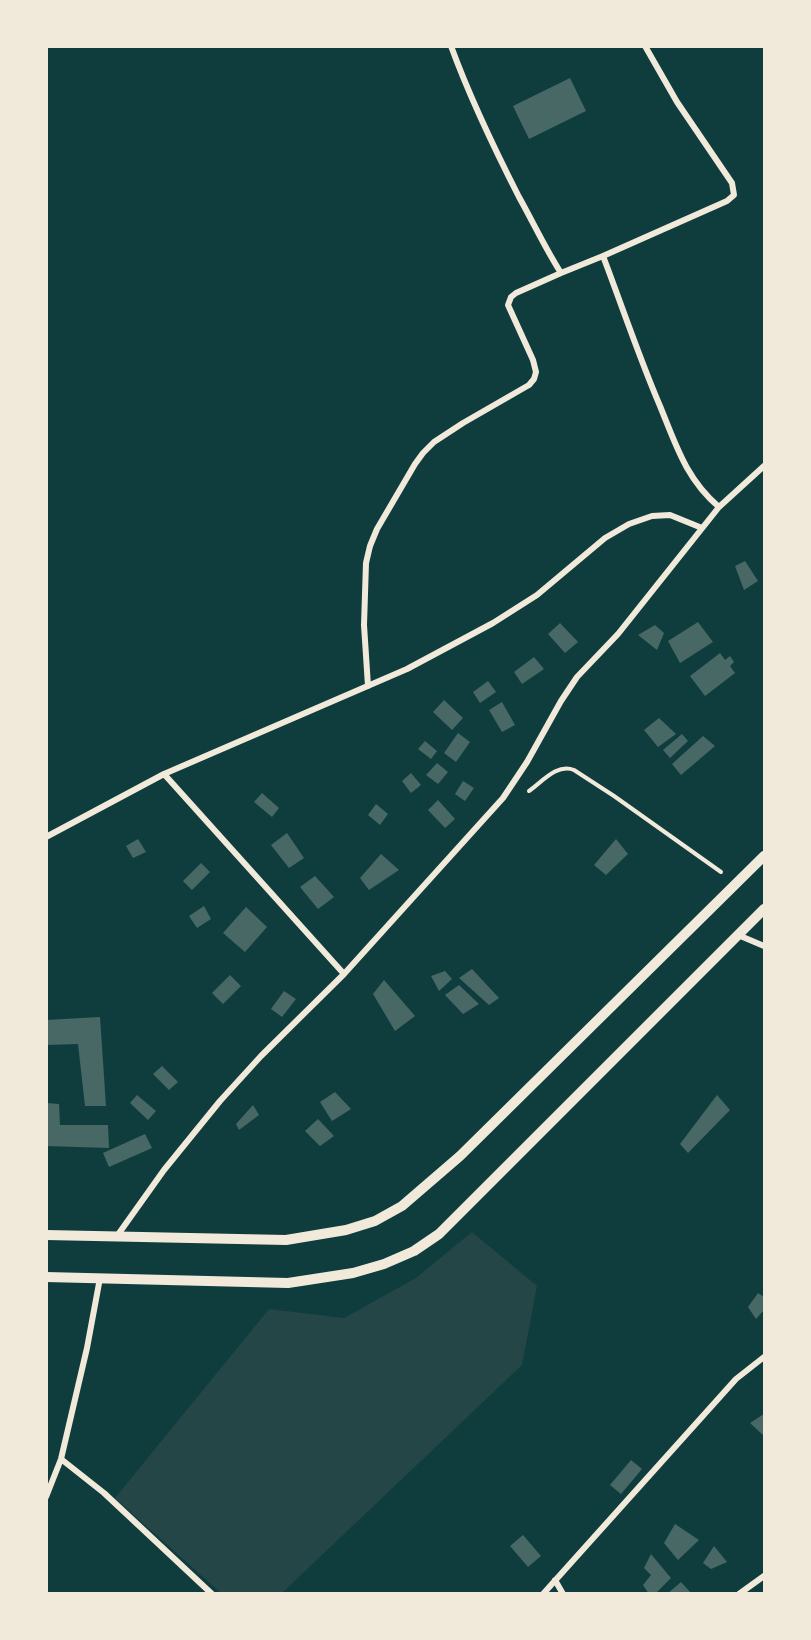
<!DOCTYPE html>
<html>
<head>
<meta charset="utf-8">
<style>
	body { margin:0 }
	#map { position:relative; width:811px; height:1640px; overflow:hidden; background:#0f3d3e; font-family:"Roboto Condensed",sans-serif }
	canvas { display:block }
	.frame { position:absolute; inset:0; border:48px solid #f1e9da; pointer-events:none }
</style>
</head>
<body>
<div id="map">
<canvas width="811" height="1640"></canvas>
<div class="frame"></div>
</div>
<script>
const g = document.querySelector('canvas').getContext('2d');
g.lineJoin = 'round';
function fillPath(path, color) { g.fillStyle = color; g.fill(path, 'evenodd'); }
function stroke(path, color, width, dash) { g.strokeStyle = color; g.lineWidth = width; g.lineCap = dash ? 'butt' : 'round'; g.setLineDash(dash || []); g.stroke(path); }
const green = new Path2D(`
	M472,1232L537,1286L522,1365L282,1593H221L115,1498L269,1309L344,1318L416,1278Z`);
const building = new Path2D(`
	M570,78L586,111L529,139L513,106Z
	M745,561L758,581L744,590L735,566Z
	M698,622L713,642L680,663L668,641Z
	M560,623L578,642L565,653L548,634Z
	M655,625L664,633L657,650L638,635Z
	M720,653L725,660L730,656L734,662L730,666L735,673L705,696L690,676Z
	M534,657L544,669L522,684L514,672Z
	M488,681L496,692L480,703L473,692Z
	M444,700L463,718L452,730L433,712Z
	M502,702L515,725L502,732L489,710Z
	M659,718L676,734L658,747L644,730Z
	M458,733L470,742L456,762L444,753Z
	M682,734L688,741L670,758L663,750Z
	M703,736L715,746L681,775L672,764Z
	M425,741L437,751L431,759L418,749Z
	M437,763L448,772L438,784L426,775Z
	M411,773L421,785L411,793L402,781Z
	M463,781L474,788L465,801L455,794Z
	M262,793L279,808L272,817L254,802Z
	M438,800L455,819L445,828L428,810Z
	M376,804L388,814L380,825L368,815Z
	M287,833L304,858L289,868L271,845Z
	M138,839L146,852L133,858L126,846Z
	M616,839L628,854L606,875L594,865Z
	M381,854L399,870L369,890L360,878Z
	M201,863L210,872L192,890L183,881Z
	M315,876L334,897L318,909L300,887Z
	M204,906L211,919L197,928L189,916Z
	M246,907L267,927L245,952L223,933Z
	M472,969L499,998L489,1005L459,978Z
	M445,971L452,979L439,991L431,976Z
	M230,975L241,986L223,1004L212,993Z
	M384,980L415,1016L395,1031L373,994Z
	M459,985L479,1004L463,1014L445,995Z
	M284,991L296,999L282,1017L271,1009Z
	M100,1017L106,1106H85L78,1044L46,1045V1020Z
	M162,1066L178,1082L169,1090L153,1074Z
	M335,1092L351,1109L332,1121L320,1102Z
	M137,1095L156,1111L148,1120L130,1103Z
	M717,1095L730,1110L688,1153L680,1144Z
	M46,1103L59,1104L60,1125H108L109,1148L46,1146Z
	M253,1105L259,1115L239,1130L236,1124Z
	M318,1119L334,1136L320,1146L305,1131Z
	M145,1134L152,1148L109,1167L103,1153Z
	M758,1293L764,1297V1310L756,1319L748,1307Z
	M764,1414V1436L750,1423Z
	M631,1460L642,1469L621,1494L610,1485Z
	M675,1524L699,1540L678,1560L664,1543Z
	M523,1535L541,1556L528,1567L510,1546Z
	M714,1546L727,1562L711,1569L703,1563Z
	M651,1554L671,1578L655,1594H649L643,1585L651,1575L644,1568Z
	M681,1582L692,1594H667Z`);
const path = new Path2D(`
	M529,791C542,782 557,763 574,770L614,796L721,872`);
const minor = new Path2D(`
	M451,46C470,98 494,148 519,197C533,222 545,248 561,273L603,256
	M645,46L677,102L732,183L734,195L727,201L603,256C622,306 639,357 660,406C676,445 686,479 719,507
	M368,686L364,625L366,563L370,546L377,529L415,464L423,453L434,442L463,423L529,385L534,379L536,372L533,360L508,305L511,297L516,293L561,273
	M164,774L344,974
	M46,837L164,774L407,669L493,623L537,595L605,538L629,524L652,516L670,515L702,528
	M738,935L764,946
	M117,1236L164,1170L220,1101L261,1056L344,974L503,798L527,762L561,701L577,677L618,634L719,507L764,466
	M61,1459L104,1493L212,1594
	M46,1497L61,1459L87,1348L100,1278
	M555,1580L563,1594
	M543,1594L736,1379L764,1357
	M739,1594L764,1576`);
const tertiary = new Path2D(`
	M46,1235L286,1240L346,1230L375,1221L402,1206L460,1156L764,856
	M46,1277L288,1283L353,1273L384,1264L414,1251L439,1234L764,909`);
fillPath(green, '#244646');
fillPath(building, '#486865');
stroke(path, '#f1e9da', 4);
stroke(minor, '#f1e9da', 6);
stroke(tertiary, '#f1e9da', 10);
</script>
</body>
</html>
